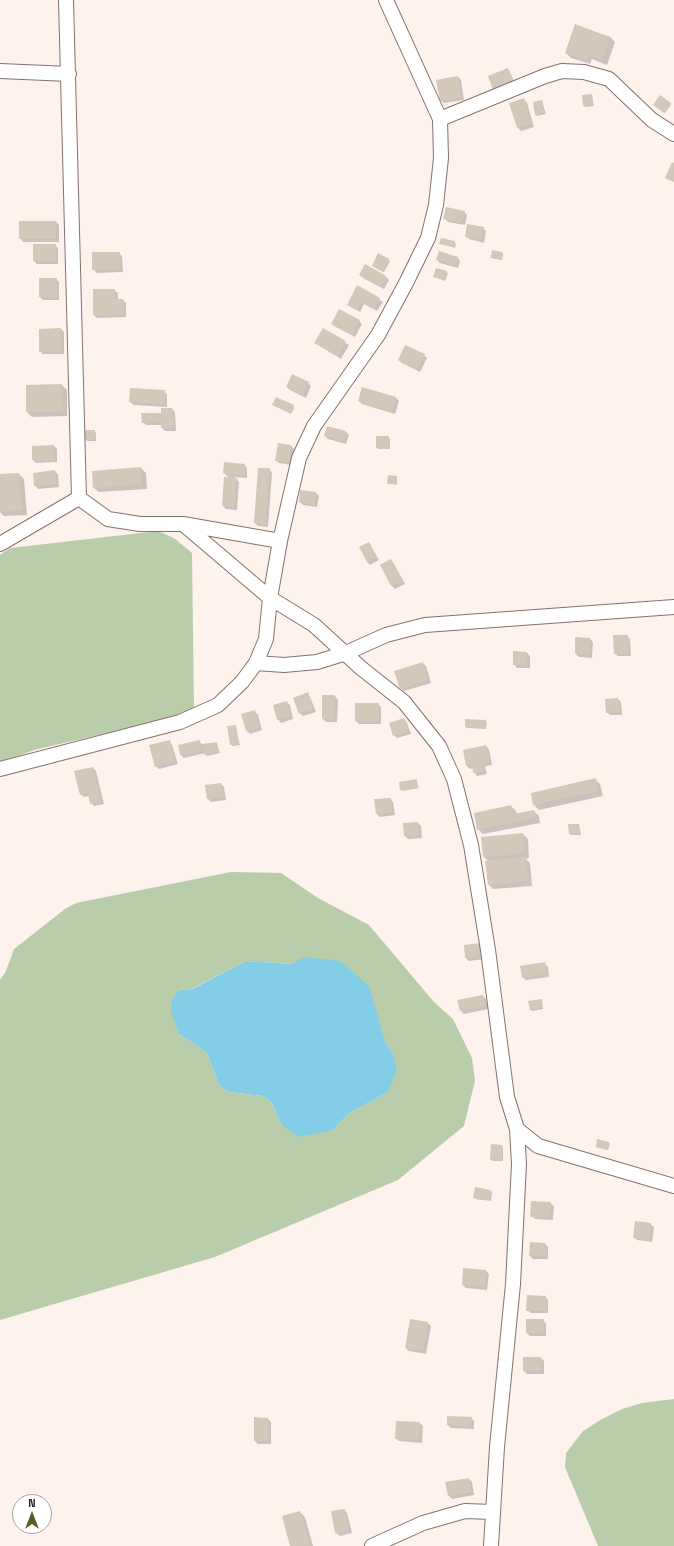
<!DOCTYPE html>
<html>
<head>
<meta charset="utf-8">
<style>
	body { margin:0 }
	#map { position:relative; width:674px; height:1546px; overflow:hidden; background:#fef2ed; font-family:"Space Grotesk",sans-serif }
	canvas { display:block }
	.north { position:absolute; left:12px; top:1494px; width:40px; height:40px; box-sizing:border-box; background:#fff; border:1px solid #a8a5a4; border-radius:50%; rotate:0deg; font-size:11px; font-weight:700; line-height:16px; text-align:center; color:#261f1c }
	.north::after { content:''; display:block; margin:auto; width:14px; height:18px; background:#5c5b28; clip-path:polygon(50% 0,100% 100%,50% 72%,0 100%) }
</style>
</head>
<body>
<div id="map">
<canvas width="674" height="1546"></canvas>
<div class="north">N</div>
</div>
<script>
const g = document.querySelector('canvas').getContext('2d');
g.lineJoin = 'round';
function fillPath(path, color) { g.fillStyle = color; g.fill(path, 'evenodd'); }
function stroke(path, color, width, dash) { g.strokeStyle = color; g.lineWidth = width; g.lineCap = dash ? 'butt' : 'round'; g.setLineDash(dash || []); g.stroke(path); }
const green = new Path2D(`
	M158,531L174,538L192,553L194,710L136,726L34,750L0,763V555L10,548Z
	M231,872L281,873L318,898L369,925L434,1002L453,1019L472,1058L475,1081L464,1126L398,1180L215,1257L0,1320V980L6,971L14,949L65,909L76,903ZM246,961L293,964L385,1042L392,1052L388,1092L348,1114L333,1130L281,1124L272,1103L263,1096L229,1092L219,1085L207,1053L179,1034L180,990L191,989Z
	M674,1399V1546H598L565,1467L566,1453L583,1431L602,1419L622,1409L642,1403Z`);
const water = new Path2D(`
	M303,957L340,961L369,986L385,1042L392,1052L397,1070L388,1092L348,1114L333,1130L299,1137L281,1124L272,1103L263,1096L229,1092L219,1085L207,1053L179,1034L171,1011L172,999L180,990L192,989L246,961L293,964Z`);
const shadow = new Path2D(`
	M575,26L610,37L615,42L607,65L592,59L590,64L571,58L566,53Z
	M458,77L461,80L464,100L444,103L441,100Z
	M592,95L594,106L585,107L584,106Z
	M524,99L527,103L534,127L521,131L518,128L511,103Z
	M542,101L546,114L537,116L536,115Z
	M670,104L671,105L665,113L656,106Z
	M464,212L467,215L465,225L448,222L444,218Z
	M56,222L59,225V242H23L20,238Z
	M483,228L486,231L484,243L469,239L466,236Z
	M454,242L456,244L455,248L440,243Z
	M34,245H55L58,248V264H37L34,261Z
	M119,253L122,256L123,272L97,273L93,269Z
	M502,253L503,254L502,260L492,258Z
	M379,255L390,261L384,272L374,267Z
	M457,257L460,261L458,268L440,263L437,260Z
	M446,272L448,273L445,281L435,277Z
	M360,275L386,277L389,280L384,289L363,278Z
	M56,279L59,282V300H43L40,297Z
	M358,287L383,302L377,311L364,304L360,312L348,305Z
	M114,290L118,293V300H123L126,303V317L97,318L94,315Z
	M359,321L362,324L355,337L336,327L332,324Z
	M61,329L64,332V354H43L40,351Z
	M323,329L349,345L341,359L315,343Z
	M424,355L427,358L420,372L402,363L399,360Z
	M308,383L311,386L306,398L290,390L287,387Z
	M62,385L67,390V416L32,417L27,412Z
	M131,389L164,391L167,394V407L134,405L130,402Z
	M396,398L399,401L395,414L362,404L359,401Z
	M274,405L293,406L294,408L291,414Z
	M162,409H172L175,412L176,431H165L162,428V425H146L143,422L162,414Z
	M94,431L96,433V441H88L86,440Z
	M346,432L349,435L346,444L328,439L325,436Z
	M388,437L390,439V449H378L377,448Z
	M54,446L57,449V462L36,463L33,460Z
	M291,446L294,449L292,465L279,463L276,460Z
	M244,465L247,468V478L234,477L239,482L237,510L226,509L223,506L229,478L224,473Z
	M141,468L146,473L147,489L99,492L94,488Z
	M269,469L272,473L268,527L258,526L255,523Z
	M55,471L58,475L59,487L38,489L35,485Z
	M19,474L24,479L27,515L4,516L0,512V475Z
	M396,477L397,478V485L388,483Z
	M316,493L319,496L317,507L303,505L300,502Z
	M369,543L379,560L370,565L367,562Z
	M391,561L394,564L405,584L395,589L392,586L382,566Z
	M627,636L630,639L631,656H618L615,653Z
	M590,639L593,642L592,658L579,657L576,654Z
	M514,652L527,653L530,656V668H517L514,664Z
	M422,663L426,666L431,683L404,691L401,688Z
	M307,694L310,697L316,712L303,716L300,713Z
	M335,696L338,700L337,722H326L323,719Z
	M618,699L621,702L622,715H610L607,712Z
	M286,702L290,705L293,719L281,723L278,719Z
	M356,704H378L381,707V724H359L356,721Z
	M255,712L258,715L262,730L250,734L246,730Z
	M404,719L407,723L411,734L397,738L394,735Z
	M485,721L487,722L486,729L467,728L466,727Z
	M235,726L240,745L232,746L231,744Z
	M169,741L172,745L178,764L159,769L156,766Z
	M199,741L202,744L216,743L220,753L207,756L205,753L184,758L181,755L179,745Z
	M486,746L489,749L492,765L485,766L487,774L477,776L474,772V768L470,769L467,766Z
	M93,768L96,771L104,804L94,806L91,803L89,796L84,797L81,794Z
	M595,779L600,784L603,796L539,810L534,805Z
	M416,780L419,788L402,791L401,790Z
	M221,784L224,787L226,800L211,802L208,799Z
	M390,799L393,802L395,815L380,817L377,814Z
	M511,806L516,811L517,814L534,811L539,816L540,823L483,834L478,829Z
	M418,823L421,826L422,838L408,839L405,836Z
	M579,825L581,835H571L570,834Z
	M523,834L528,839L529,858L526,859L530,863L532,886L493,889L488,884L489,862L484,857L482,838Z
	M480,944L484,959L469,961L466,958Z
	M544,963L548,967L549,977L526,980L523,977Z
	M483,996L486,999L488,1009L464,1014L461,1011Z
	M541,1000L543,1009L532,1011L530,1009Z
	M608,1142L610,1144L608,1150L597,1147Z
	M502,1146L503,1147V1161H492L491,1159Z
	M476,1188L491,1191L492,1192L491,1201L476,1199L474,1197Z
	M550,1203L554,1206L553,1220L535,1219L531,1216Z
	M650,1224L654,1227L652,1242L637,1240L634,1237Z
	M545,1244L548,1247V1259H533L530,1256Z
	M486,1271L489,1274L487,1290L466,1288L463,1285Z
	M545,1297L548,1300V1313H531L527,1310Z
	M411,1320L428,1323L431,1326L426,1354L409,1351L406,1348Z
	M543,1320L546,1324V1336H530L527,1333Z
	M541,1358L544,1361V1374H527L524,1371Z
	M471,1418L474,1421V1429L451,1428L448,1425Z
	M268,1419L271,1422V1444H258L255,1441Z
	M420,1423L423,1426L422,1443L399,1441L396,1438Z
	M469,1479L472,1482L474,1495L452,1499L449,1496L446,1483Z
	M344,1510L347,1513L352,1533L340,1536L336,1533Z
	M300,1512L305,1517L313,1546H291Z`);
const building = new Path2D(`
	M575,24L610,37L602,60L587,55L586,60L565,53Z
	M508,68L514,81L493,90L488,76Z
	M458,76L461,97L440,101L436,80Z
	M592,94L593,105L583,106L582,95Z
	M660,95L671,103L664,113L653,105Z
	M524,98L531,124L517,128L509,103Z
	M542,100L545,113L535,115L533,102Z
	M672,162L674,163V182L665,178Z
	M446,207L465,211L462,223L443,219Z
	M19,221H56V239H19Z
	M467,224L484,227L481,240L465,237Z
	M441,238L455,241L453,247L439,244Z
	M33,244H56V261H33Z
	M492,250L502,252L501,260L491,258Z
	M439,251L458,257L455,266L436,260Z
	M92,252H120V270H92Z
	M378,253L389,259L383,272L372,266Z
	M365,264L386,276L380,287L359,275Z
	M436,268L447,271L444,280L433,277Z
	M39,278H57V297H39Z
	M357,285L380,298L374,309L361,302L356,310L347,305Z
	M93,289H115V299H123L124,315H93Z
	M339,309L360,320L352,335L331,324Z
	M61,328V351L39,352V329Z
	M323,328L346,341L338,356L314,343Z
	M405,345L425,354L417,370L398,360Z
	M292,374L309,382L302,395L286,387Z
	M62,384L63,412H26V385Z
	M362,387L396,397L392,412L358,401Z
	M130,388L165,390L164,404L129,402Z
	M276,397L294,405L290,413L272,405Z
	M161,408H172L173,428H161V422L142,423L141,413H161Z
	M327,426L346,431L343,442L324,436Z
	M85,430H95V440H85Z
	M376,436H389V449L376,448Z
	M278,443L291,445L289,463L275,461Z
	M54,445V460H32V446Z
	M224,462L245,464L244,475L223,473Z
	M141,467L142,484L93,488L92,471Z
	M258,468H270L265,524L254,523Z
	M55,470L57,484L34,486L33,473Z
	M19,473L22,510L0,512V474Z
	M388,475L397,476L396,484H387Z
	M224,477L237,478L234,507L222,506Z
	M300,490L316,492L314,505L299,502Z
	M369,542L377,557L367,562L359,547Z
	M391,559L403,581L391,586L380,565Z
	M613,635H628V654H614Z
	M575,637L590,638L589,655L575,654Z
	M513,651L527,652V665H513Z
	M423,662L428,680L400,689L394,671Z
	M308,692L313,709L299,714L293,698Z
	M322,695H335V720L322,719Z
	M618,698L620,712L606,713L605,699Z
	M287,701L291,716L277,720L273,705Z
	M355,703H379V721H355Z
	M255,710L259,727L246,731L241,714Z
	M404,718L409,731L393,736L389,723Z
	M465,719L486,720L485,728L465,727Z
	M236,725L239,744L230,745L227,726Z
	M170,740L175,761L155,767L149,745Z
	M200,740L202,751L180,755L178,745Z
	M217,742L219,752L204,755L202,744Z
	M486,745L490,762L483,763L484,771L473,773L472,765L466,766L463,750Z
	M93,767L101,801L90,804L88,793L80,795L74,771Z
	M596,778L598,791L533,805L531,793Z
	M417,779L418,787L400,790L399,782Z
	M221,783L224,797L207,799L205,785Z
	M391,798L392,813L376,814L374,799Z
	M511,805L513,814L534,810L535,818L477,830L474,813Z
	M418,822L419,835L404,836L403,823Z
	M568,824H579L580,834H569Z
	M523,833L525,854L483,857L481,837Z
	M526,857L528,881L488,885L485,861Z
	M481,943L482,957L465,958L464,945Z
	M545,962L547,974L522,978L520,966Z
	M483,995L485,1006L460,1011L457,1000Z
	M542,999L543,1008L530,1010L528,1001Z
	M597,1139L609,1142L607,1150L596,1147Z
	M491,1144L502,1145V1160H490Z
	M475,1187L491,1190L489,1200L473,1198Z
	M531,1201L551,1202L550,1217H530Z
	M635,1221L651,1223L649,1240L633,1238Z
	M530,1242L545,1243V1256H529Z
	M463,1268L486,1270L485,1287L462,1285Z
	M527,1295L546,1296L545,1311H526Z
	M410,1319L428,1322L423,1351L405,1348Z
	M526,1319H544L543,1333H526Z
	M523,1357H541V1372L523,1371Z
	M447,1416L472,1417L471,1427L447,1425Z
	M254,1417L268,1418V1441H254Z
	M396,1421L420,1422L419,1440L395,1439Z
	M469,1478L471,1492L448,1496L445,1482Z
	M345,1509L349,1530L335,1533L331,1511Z
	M300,1511L310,1546H290L282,1516Z`);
const minor = new Path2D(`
	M66,0L79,498
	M0,71L69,74
	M440,119L545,76L562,71L584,72L609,79L652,120L674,134
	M79,498L108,519L140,524H183L270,598L314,625L361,668L404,702L439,746L454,779L471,845L488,950L507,1097L517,1129L519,1164L513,1284L497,1447L491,1546
	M183,524L280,541
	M0,544L79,498
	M256,663L284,665L317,662L346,653L386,635L425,625L674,607
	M0,769L180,722L218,705L242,682L256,663L266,639L270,598L280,541L299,458L314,426L378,335L406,283L428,238L436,205L441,158L440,119L386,0
	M517,1129L538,1146L674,1186
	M372,1546L423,1523L465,1511L493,1512`);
fillPath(green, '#bacdaa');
fillPath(water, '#83cde7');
fillPath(shadow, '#0003');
fillPath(building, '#d3c8ba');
stroke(minor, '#83726b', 16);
stroke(minor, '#fff', 14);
</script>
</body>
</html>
